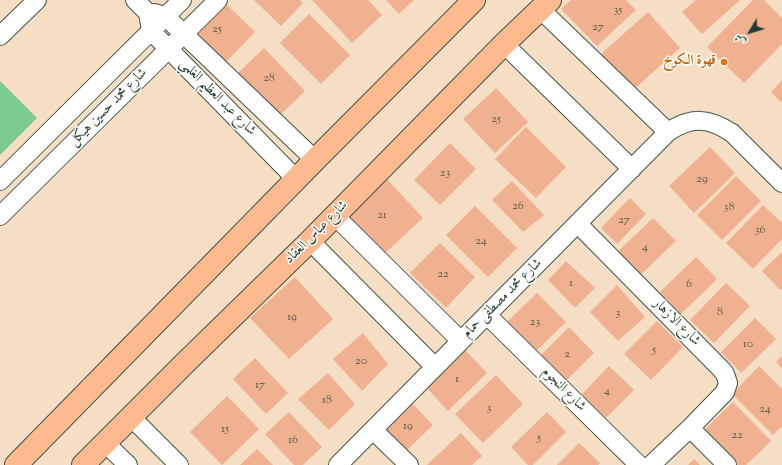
<!DOCTYPE html>
<html>
<head>
<meta charset="utf-8">
<style>
	body { margin:0 }
	#map { position:relative; width:782px; height:465px; overflow:hidden; background:#f5dec4; font-family:"Sorts Mill Goudy",Amiri,serif }
	canvas { display:block }
	.north { position:absolute; left:730px; top:12px; width:40px; height:40px; -webkit-text-stroke:3px #fdfcf7; paint-order:stroke; rotate:232deg; font-size:11px; font-weight:700; line-height:16px; text-align:center; color:#1f3d34 }
	.north::after { content:''; display:block; margin:auto; width:14px; height:18px; background:#1f3d34; clip-path:polygon(50% 0,100% 100%,50% 72%,0 100%) }
</style>
</head>
<body>
<div id="map">
<canvas width="782" height="465"></canvas>
<div class="north">ش</div>
</div>
<script>
const g = document.querySelector('canvas').getContext('2d');
g.lineJoin = 'round';
function fillPath(path, color) { g.fillStyle = color; g.fill(path, 'evenodd'); }
function stroke(path, color, width, dash) { g.strokeStyle = color; g.lineWidth = width; g.lineCap = dash ? 'butt' : 'round'; g.setLineDash(dash || []); g.stroke(path); }
function drawText(font, color, halo, rows, align = 'center') {
  g.font = font + ' "Sorts Mill Goudy",Amiri,serif'; g.lineWidth = 3; g.setLineDash([]); g.textBaseline = 'middle'; g.strokeStyle = halo; g.fillStyle = color; for (const [text, x, y, turn = 0] of rows) {
    g.save(); g.translate(x, y); g.rotate((+turn || 0) * Math.PI / 180); g.textAlign = isNaN(turn) ? turn : align; if (halo) g.strokeText(text, 0, 0); g.fillText(text, 0, 0); g.restore();
  }
}
const green = new Path2D(`
	M0,81L37,118L0,155Z`);
const building = new Path2D(`
	M254,0H300L303,3L281,26Z
	M312,0H368L382,15L352,43Z
	M386,0H414L399,14Z
	M571,0H626L636,10L597,46L561,9Z
	M696,0H740L702,34L682,12Z
	M753,0H764L782,18V44L744,83L707,47Z
	M223,1L255,32L226,62L194,30Z
	M648,12L680,48L632,91L600,55Z
	M309,14L350,55L321,84L280,43Z
	M264,48L305,91L279,116L238,73Z
	M782,80V103L771,92Z
	M496,88L528,122L495,153L463,119Z
	M526,127L566,167L536,198L495,159Z
	M450,143L476,169L440,205L414,180Z
	M710,147L735,173L694,213L669,186Z
	M383,175L423,218L382,256L341,214Z
	M736,176L761,201L722,240L697,215Z
	M512,181L544,215L523,232L492,200Z
	M630,198L646,214L617,244L601,228Z
	M763,205L782,223V239L753,269L726,243Z
	M475,206L517,248L488,277L446,235Z
	M653,218L676,241L636,279L614,255Z
	M440,243L475,277L446,308L410,273Z
	M782,252V289L780,290L762,271Z
	M696,257L717,279L681,314L660,292Z
	M566,261L595,288L575,308L548,280Z
	M295,277L333,319L289,359L250,318Z
	M726,283L750,306L714,343L690,320Z
	M617,285L645,317L618,341L590,312Z
	M537,293L566,322L534,353L505,324Z
	M755,318L776,339L741,373L721,352Z
	M657,321L683,347L651,380L624,354Z
	M569,327L594,353L564,383L539,357Z
	M363,333L388,364L362,391L333,359Z
	M465,350L487,373L448,411L426,387Z
	M782,356V369L776,362Z
	M255,358L288,393L266,414L233,379Z
	M609,366L634,390L606,418L581,395Z
	M759,366L782,389V426L773,435L732,394Z
	M328,373L355,404L329,430L298,399Z
	M496,375L523,404L483,443L455,414Z
	M227,396L259,429L222,465L190,432Z
	M411,402L433,425L404,453L382,430Z
	M733,402L771,441L746,465H737L703,431Z
	M289,412L322,447L303,465H294L265,434Z
	M547,412L566,432L533,465H528L511,447Z
	M461,433L482,456L472,465H427Z
	M579,443L600,463L598,465H557Z
	M257,449L273,465H240Z
	M694,459L700,465H688Z`);
const minor = new Path2D(`
	M135,0L148,13L151,31L296,179
	M540,9L668,132
	M154,13L165,16L315,160
	M0,36L37,0
	M504,44L632,169
	M0,181L182,0
	M334,215L461,341
	M0,216L218,0
	M578,224L722,370L725,374L728,383L725,392L690,428L651,465
	M310,241L435,367
	M487,315L639,465
	M131,417L179,465
	M690,428L727,465
	M373,430L409,465
	M105,443L128,465
	M338,465L668,132C692,116 709,118 732,133L782,183`);
const major = new Path2D(`
	M16,465L315,160L474,0
	M83,465L185,363L310,241L504,44L550,0`);
const markers = [
	[724,62,4,"#e8710a"]
];
const numberNames = [
	["35",618,11],
	["27",598,28],
	["25",217,30],
	["28",269,79],
	["25",496,120],
	["23",445,174],
	["29",702,180],
	["26",518,207],
	["38",729,208],
	["21",382,216],
	["27",624,221],
	["36",760,231],
	["24",481,242],
	["4",645,248],
	["22",443,275],
	["1",571,284],
	["6",689,285],
	["8",720,313],
	["3",618,314],
	["19",292,318],
	["23",535,323],
	["10",748,345],
	["5",654,351],
	["2",567,355],
	["20",361,362],
	["1",457,380],
	["17",260,386],
	["4",607,392],
	["18",327,401],
	["3",489,409],
	["24",765,410],
	["19",408,427],
	["15",225,430],
	["22",737,436],
	["5",539,439],
	["16",293,441]
];
const foodNames = [
	["قهوة الكوخ",716,62]
];
const streetNames = [
	["شارع عبد العظيم الغلمي",217,98,45],
	["شارع محمد حسين هيكل",109,108,-45],
	["شارع عباس العقاد",317,233,-45],
	["شارع محمد مصطفى حمام",503,299,-45],
	["شارع الازهار",676,323,45],
	["شارع النجوم",563,390,45]
];
fillPath(green, '#7bcc8d');
fillPath(building, '#f0b191');
stroke(minor, '#3f554a', 20);
stroke(major, '#3f554a', 24);
stroke(minor, '#fff', 18);
stroke(major, '#fcba8e', 22);
for (const [x, y, r, color] of markers) { const dot = new Path2D(); dot.arc(x, y, r, 0, 2 * Math.PI); g.fillStyle = color; g.fill(dot); stroke(dot, '#fdfcf7', 1.5); }
drawText('12px', '#535a4b', null, numberNames);
drawText('bold 14px', '#c56008', '#fdfcf7', foodNames, 'right');
drawText('14px', '#1f3d34', '#fdfcf7', streetNames);
</script>
</body>
</html>
